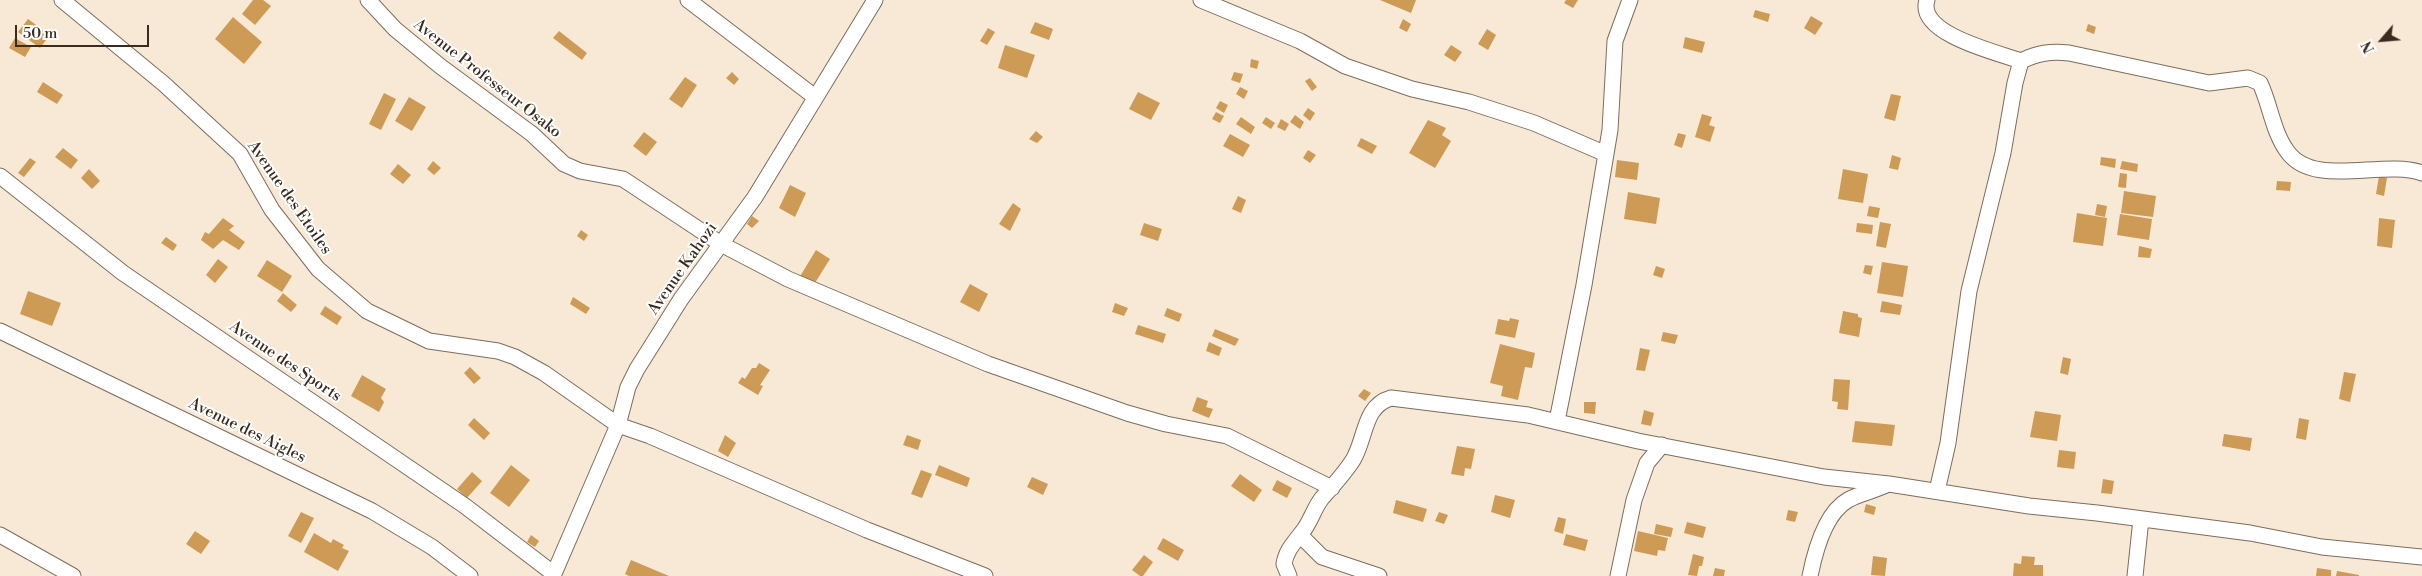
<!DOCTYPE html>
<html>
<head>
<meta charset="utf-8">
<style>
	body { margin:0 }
	#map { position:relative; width:2422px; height:576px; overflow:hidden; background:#f7e9d6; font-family:"Libre Bodoni",serif }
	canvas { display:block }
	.north { position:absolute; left:2357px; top:15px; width:50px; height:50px; -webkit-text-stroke:4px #fff; paint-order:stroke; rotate:243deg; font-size:14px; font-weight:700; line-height:20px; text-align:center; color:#3b2a1e }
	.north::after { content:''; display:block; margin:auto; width:18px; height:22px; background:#3b2a1e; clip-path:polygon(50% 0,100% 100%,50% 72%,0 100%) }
	.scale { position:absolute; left:15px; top:25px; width:134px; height:22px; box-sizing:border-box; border:2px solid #3b2a1e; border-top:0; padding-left:6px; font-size:15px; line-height:18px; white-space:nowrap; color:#3b2a1e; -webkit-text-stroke:4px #fff; paint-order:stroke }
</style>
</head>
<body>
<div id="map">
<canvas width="2422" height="576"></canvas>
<div class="north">N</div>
<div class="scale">50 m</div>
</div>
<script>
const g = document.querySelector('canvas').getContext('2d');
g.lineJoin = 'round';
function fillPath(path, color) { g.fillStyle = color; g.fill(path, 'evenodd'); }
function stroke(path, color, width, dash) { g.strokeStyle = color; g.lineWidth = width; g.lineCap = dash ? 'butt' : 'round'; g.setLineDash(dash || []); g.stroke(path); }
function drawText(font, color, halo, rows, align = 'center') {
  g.font = font + ' "Libre Bodoni",serif'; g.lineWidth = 4; g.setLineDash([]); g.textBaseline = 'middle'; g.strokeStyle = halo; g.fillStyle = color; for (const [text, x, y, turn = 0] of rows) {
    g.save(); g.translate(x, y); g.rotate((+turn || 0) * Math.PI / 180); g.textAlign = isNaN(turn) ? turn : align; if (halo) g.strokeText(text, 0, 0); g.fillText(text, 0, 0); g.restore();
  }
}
const building = new Path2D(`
	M253,0H263L271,6L255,25L242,14Z
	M1380,0H1416L1411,13Z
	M1566,0H1578L1573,8L1564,3Z
	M1755,10L1770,14L1768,22L1753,17Z
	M1811,16L1823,23L1815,35L1804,28Z
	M233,17L262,42L244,64L215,39Z
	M28,19L50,35L40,48L18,32Z
	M1403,19L1411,24L1407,32L1399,28Z
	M1035,22L1053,29L1049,40L1030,33Z
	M2088,24L2096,27L2094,34L2086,31Z
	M988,28L995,32L987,45L980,41Z
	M1487,29L1496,35L1488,50L1478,44Z
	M559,31L587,53L582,60L553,38Z
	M1685,37L1705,42L1702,53L1683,48Z
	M15,38L31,47L25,57L9,48Z
	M1005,45L1035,55L1027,78L998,68Z
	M1451,45L1462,52L1455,62L1444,55Z
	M1251,59L1259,61L1257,69L1250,67Z
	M732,72L739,79L734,85L726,78Z
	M1234,72L1243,74L1240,83L1231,80Z
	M685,77L697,85L682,108L669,99Z
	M1310,78L1317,87L1312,91L1305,81Z
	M43,82L63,95L57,104L37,92Z
	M1240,87L1248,91L1244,99L1236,94Z
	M1138,92L1160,103L1151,120L1129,109Z
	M384,93L396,99L381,130L369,124Z
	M1891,94L1901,96L1895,121L1884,118Z
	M409,97L426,107L412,131L395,121Z
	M1220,101L1228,105L1224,113L1216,108Z
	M1308,108L1315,113L1310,121L1303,115Z
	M1216,112L1224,116L1220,123L1212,119Z
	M1702,114L1712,117L1709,125L1715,127L1710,142L1695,137Z
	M1295,115L1304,122L1300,129L1290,122Z
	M1241,117L1255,127L1251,134L1236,124Z
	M1266,117L1275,123L1271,129L1262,123Z
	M1281,119L1289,124L1285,131L1277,127Z
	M1428,120L1446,128L1442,135L1451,141L1435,168L1409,153Z
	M1036,131L1043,137L1037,143L1029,139Z
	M644,132L657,142L646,156L633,146Z
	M1678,133L1686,135L1682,148L1674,145Z
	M1230,134L1250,145L1243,157L1223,146Z
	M1361,138L1377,146L1372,154L1357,146Z
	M63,148L78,160L71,169L55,157Z
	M1308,150L1316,155L1310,163L1303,158Z
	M1892,155L1901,158L1898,170L1889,168Z
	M2101,157L2116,159L2115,168L2100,165Z
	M30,158L36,162L24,177L18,173Z
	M1617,160L1639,163L1637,180L1615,177Z
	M433,161L441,168L434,175L427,169Z
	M2122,161L2138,164L2137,172L2120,169Z
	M398,164L411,175L403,184L390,174Z
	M89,169L100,181L92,189L81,178Z
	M1843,169L1868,174L1863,203L1838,199Z
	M2120,173L2127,174L2126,188L2118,187Z
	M2379,176L2387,178L2384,196L2376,194Z
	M2277,181L2291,182L2290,191L2276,190Z
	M790,185L806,193L795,217L779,208Z
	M2124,191L2156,196L2153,217L2121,213Z
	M1628,192L1660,198L1656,224L1624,219Z
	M1238,196L1246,200L1241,213L1232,209Z
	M1013,203L1021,209L1010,231L999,224Z
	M2097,204L2107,206L2105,217L2095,215Z
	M1869,206L1880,208L1878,218L1867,216Z
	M2077,213L2107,218L2103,246L2073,242Z
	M2120,214L2152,219L2149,240L2117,235Z
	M752,216L759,221L752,228L747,224Z
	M223,218L234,226L229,230L245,242L239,250L223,240L213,249L201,240L205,232L209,234Z
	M2379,218L2395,220L2392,248L2377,246Z
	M1880,222L1891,224L1886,248L1876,246Z
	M1144,223L1162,229L1158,241L1140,235Z
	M1857,223L1873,225L1872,234L1856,232Z
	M581,230L588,235L584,241L577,236Z
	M166,237L177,245L173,251L161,243Z
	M2139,246L2152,249L2150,258L2138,257Z
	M816,250L830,259L813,286L799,278Z
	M218,259L228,267L215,283L206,275Z
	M267,260L292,276L282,292L257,276Z
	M1882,262L1908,266L1903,297L1877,293Z
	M1865,265L1873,266L1871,275L1863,273Z
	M1656,266L1665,269L1662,278L1653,275Z
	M970,284L988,294L979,312L960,302Z
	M28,291L61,303L52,326L20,314Z
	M283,293L297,305L291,312L277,301Z
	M573,297L590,308L586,314L570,304Z
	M1882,301L1902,305L1900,315L1880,312Z
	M1115,303L1128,308L1124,316L1112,312Z
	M325,306L342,317L337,325L320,314Z
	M1167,308L1182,314L1179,322L1164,316Z
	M1843,311L1858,314V317L1862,318L1859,337L1839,333Z
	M1510,318L1519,320L1515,338L1495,334L1498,319L1509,321Z
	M1138,325L1166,334L1163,343L1135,334Z
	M1215,329L1239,339L1235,346L1212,336Z
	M1663,332L1678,335L1675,344L1661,341Z
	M1209,342L1222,348L1219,356L1206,351Z
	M1500,344L1535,353L1532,368L1525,367L1518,400L1501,396L1503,386L1490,383Z
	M1640,348L1650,350L1645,371L1636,370Z
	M2063,357L2071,359L2068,375L2060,373Z
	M759,363L770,370L760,385L763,386L758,395L738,383L742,377L745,379L752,368H756Z
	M470,367L481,378L474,384L464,373Z
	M2344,372L2356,374L2350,402L2339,399Z
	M362,375L386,389L381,398L384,402L379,412L351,396Z
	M1834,379L1850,380L1848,410L1837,409L1838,402L1832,401Z
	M1364,389L1371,393L1365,401L1358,396Z
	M1197,397L1208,401L1206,407L1213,409L1209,418L1192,411Z
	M1584,402H1596L1595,414L1584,413Z
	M1644,410L1654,413L1651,426L1641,424Z
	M2035,411L2061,415L2057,441L2030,437Z
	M474,418L490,433L484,440L468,425Z
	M2299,418L2309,420L2306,440L2296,438Z
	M1855,421L1895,425L1892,446L1852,442Z
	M2224,434L2252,438L2250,451L2222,446Z
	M725,435L736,443L728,457L718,451Z
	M907,435L921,440L918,450L903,445Z
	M1457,446L1475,449L1471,469L1465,468L1464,476L1451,474Z
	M2059,450L2076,452L2074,469L2057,467Z
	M511,465L530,480L509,507L490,493Z
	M939,465L970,478L967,487L935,475Z
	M921,470L932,474L922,498L911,494Z
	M472,472L482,481L467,498L457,489Z
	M1240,474L1262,490L1254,502L1231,486Z
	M1032,477L1048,484L1043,495L1027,487Z
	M2103,479L2114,481L2112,494L2101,493Z
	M1277,480L1292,488L1287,498L1272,490Z
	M1495,495L1515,500L1510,518L1491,512Z
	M1396,500L1427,509L1423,522L1393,513Z
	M1866,504L1876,507L1874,515L1864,512Z
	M1788,510L1798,512L1795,522L1786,520Z
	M301,512L314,518L301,543L288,536Z
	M1439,512L1448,515L1444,524L1435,521Z
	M1558,517L1566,519L1563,534L1554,531Z
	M1687,522L1706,527L1703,538L1684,533Z
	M1656,524L1673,528L1671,537L1654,534Z
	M195,531L210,541L201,554L186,544Z
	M1638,531L1668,538L1665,551L1658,550L1657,556L1634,551Z
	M314,533L331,543L333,539L344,545L342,548L349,551L338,571L304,552Z
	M1566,534L1588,540L1585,551L1563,545Z
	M531,535L539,541L535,547L527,542Z
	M1163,538L1184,550L1178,561L1157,549Z
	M1693,554L1704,557L1702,566H1699L1697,576L1688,575Z
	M1144,555L1153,562L1143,576H1140L1132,570Z
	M1873,556L1887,558L1885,576L1871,575Z
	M2022,556L2035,557L2034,565H2043V576H2013L2014,563L2021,564Z
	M631,560L669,576H629L625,574Z
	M1715,568L1725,570L1724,576H1713Z
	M2317,568L2331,570V576H2316Z
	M2337,571L2359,575V576H2336Z`);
const street = new Path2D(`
	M62,0L164,84L240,154L272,210L318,269L367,311L429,341L498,351L515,357L544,373L618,425L650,436L867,530L985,576
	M368,0L395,29L440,66L532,134L564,164L580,171L623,179L721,244L788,279L988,364L1127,413L1166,424L1227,436L1332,488
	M688,0L815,97
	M1201,0L1300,41L1345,66L1412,89L1469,102L1534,123L1606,154
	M1927,0C1916,34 1999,53 2021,61C2038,53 2050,51 2069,53L2209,83L2248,78L2260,83C2270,104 2273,132 2287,151C2313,189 2383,159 2422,173
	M0,176L123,273L465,506L554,574
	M0,331L372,511L432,547L470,576
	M1557,421L1584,285L1610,130L1615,41L1630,0
	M1937,491L1948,443L1969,291L2003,153L2015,83L2021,61
	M0,535L73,576
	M1300,535L1322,557L1379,576
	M553,576L618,425L628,387L637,369L681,299L755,197L875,0
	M1289,576L1284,564C1286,550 1295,542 1303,531C1311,521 1314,508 1322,498C1333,486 1344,474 1353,460C1366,439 1363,406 1391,398L1528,415L1638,441L1824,477L1889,484L2029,506L2097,513L2250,533L2322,547L2422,557
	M1618,576L1634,500L1647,463L1662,445
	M1810,576C1815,551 1825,513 1848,500C1860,493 1875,491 1888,484
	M2135,576L2141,519`);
const streetNames = [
	["Avenue Professeur Osako",487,79,38],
	["Avenue des Etoiles",289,198,55],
	["Avenue Kahozi",683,269,-55],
	["Avenue des Sports",285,362,34],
	["Avenue des Aigles",247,431,26]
];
fillPath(building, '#ce9b56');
stroke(street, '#7d6d5e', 17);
stroke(street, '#fff', 15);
drawText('16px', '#3b2a1e', '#fff', streetNames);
</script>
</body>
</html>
